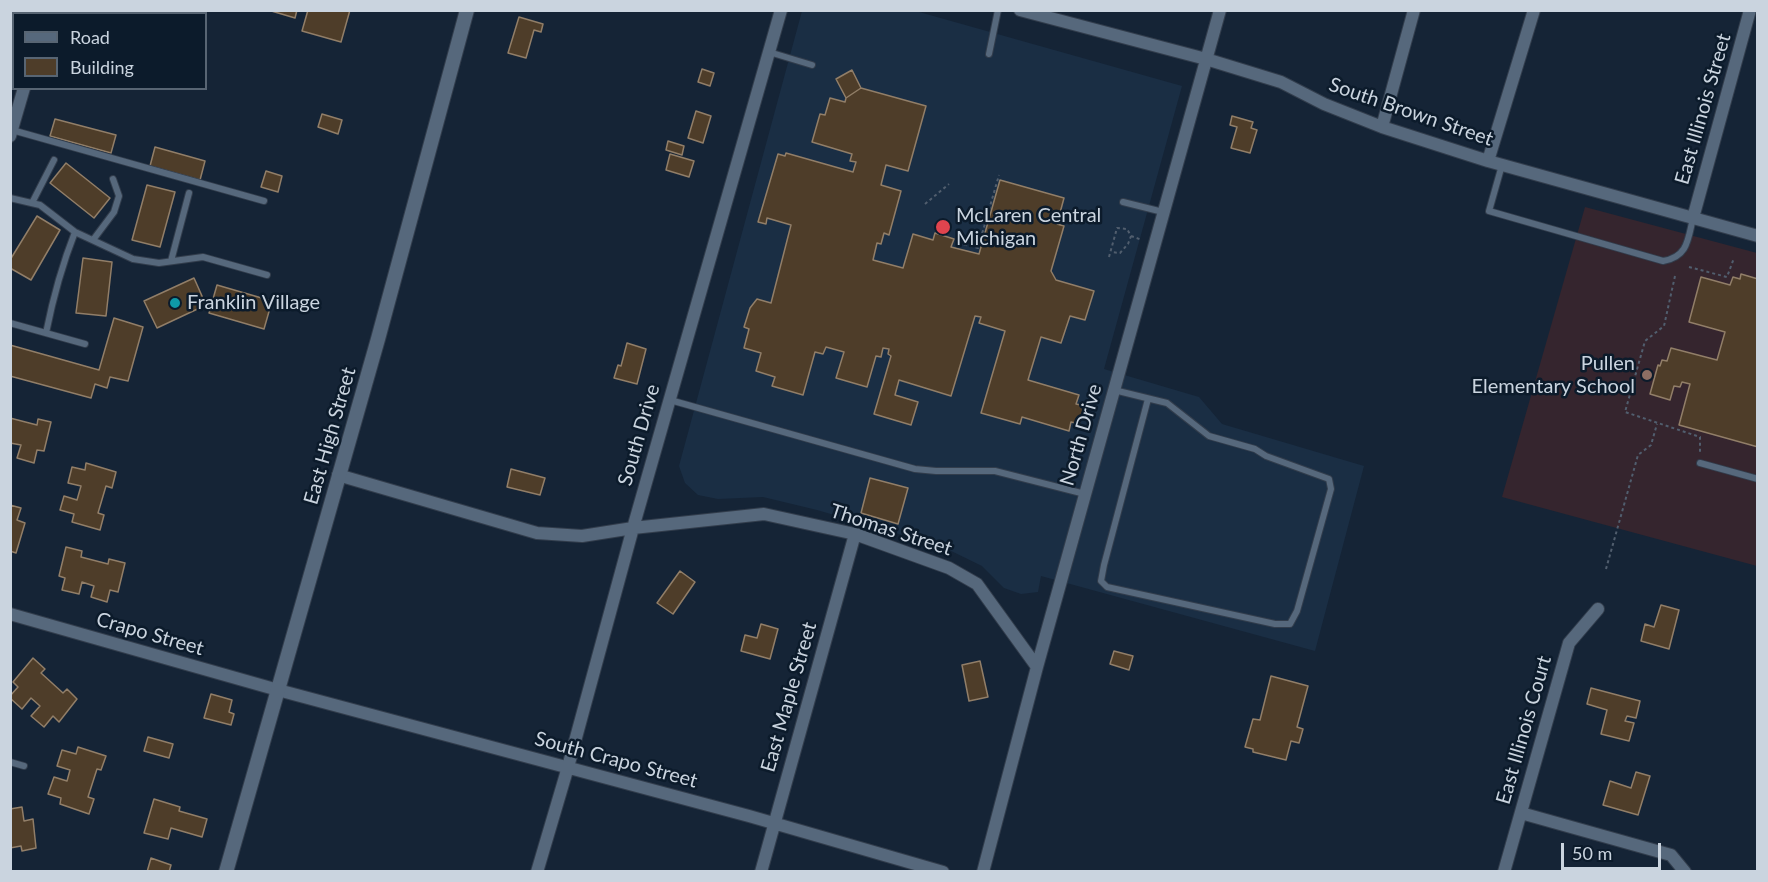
<!DOCTYPE html>
<html>
<head>
<meta charset="utf-8">
<style>
	body { margin:0 }
	#map { position:relative; width:1768px; height:882px; overflow:hidden; background:#152436; font-family:Lato,sans-serif }
	canvas { display:block }
	.frame { position:absolute; inset:0; border:12px solid #cad4df; pointer-events:none }
	.legend { position:absolute; left:12px; top:12px; width:195px; height:78px; box-sizing:border-box; background:#0c1b2b; border:2px solid #586573; margin:0; padding:8px 10px; list-style:none; font-size:18px; color:#cad4df }
	.legend li { display:flex; align-items:center; gap:12px; height:30px }
	.legend b { width:30px; border:2px solid #586573 }
	.scale { position:absolute; left:1561px; top:843px; width:100px; height:27px; box-sizing:border-box; border:3px solid #cad4df; border-top:0; padding-left:8px; font-size:18px; line-height:21px; white-space:nowrap; color:#cad4df; -webkit-text-stroke:4px #0c1b2b; paint-order:stroke }
</style>
</head>
<body>
<div id="map">
<canvas width="1768" height="882"></canvas>
<div class="frame"></div>
<ul class="legend">
<li><b style="height:8px;background:#56687c"></b>Road</li>
<li><b style="height:16px;background:#4e3d29"></b>Building</li>
</ul>
<div class="scale">50 m</div>
</div>
<script>
const g = document.querySelector('canvas').getContext('2d');
g.lineJoin = 'round';
function fillPath(path, color) { g.fillStyle = color; g.fill(path, 'evenodd'); }
function stroke(path, color, width, dash) { g.strokeStyle = color; g.lineWidth = width; g.lineCap = dash ? 'butt' : 'round'; g.setLineDash(dash || []); g.stroke(path); }
function drawText(font, color, halo, rows, align = 'center') {
  g.font = font + ' Lato,sans-serif'; g.lineWidth = 5; g.setLineDash([]); g.textBaseline = 'middle'; g.strokeStyle = halo; g.fillStyle = color; for (const [text, x, y, turn = 0] of rows) {
    g.save(); g.translate(x, y); g.rotate((+turn || 0) * Math.PI / 180); g.textAlign = isNaN(turn) ? turn : align; if (halo) g.strokeText(text, 0, 0); g.fillText(text, 0, 0); g.restore();
  }
}
const built = new Path2D(`
	M912,10L1182,86L1104,369L1199,397L1222,424L1364,466L1315,651L1041,576L1038,592L1021,594L1004,588L982,566L943,547L817,510L763,497L718,499L698,495L685,483L679,466L802,11Z`);
const education = new Path2D(`
	M1585,207L1757,253V566L1502,497Z`);
const building = new Path2D(`
	M268,10H297L295,18Z
	M308,10H350L341,42L302,31Z
	M519,17L543,24L541,32L534,30L526,58L508,53Z
	M702,69L714,73L710,86L698,82Z
	M852,70L861,88L846,98L836,79Z
	M861,88L926,106L908,171L886,165L881,185L901,191L889,235L884,233L881,244L877,243L873,260L903,268L913,234L933,240L935,233L954,239L951,247L979,254L1000,180L1064,198L1057,224L1064,226L1051,271L1056,280L1094,291L1085,320L1070,316L1061,343L1041,337L1028,380L1079,395L1076,404L1085,406L1079,424L1071,422L1069,431L1022,417L1020,424L981,413L1005,331L979,323L981,317L975,316L951,396L899,380L895,395L918,402L911,425L874,414L891,356L888,354L889,349L883,348L881,357L876,356L867,387L836,378L844,352L826,347L823,354L815,352L803,395L772,386L775,377L756,371L761,353L744,348L749,329L744,327L750,308L757,299L771,303L791,225L767,218L766,224L758,222L778,154L785,156L786,153L853,172L856,162L850,161L852,154L812,142L820,114L825,115L830,98L845,102L846,98Z
	M696,111L711,116L703,143L688,138Z
	M322,114L342,120L338,134L318,127Z
	M1232,116L1253,122L1251,128L1257,130L1250,153L1231,148L1237,127L1230,125Z
	M55,119L116,135L111,153L50,136Z
	M668,141L684,146L682,155L666,150Z
	M155,147L205,161L200,180L150,166Z
	M670,154L694,161L689,177L666,170Z
	M66,163L110,198L94,218L50,183Z
	M266,171L282,176L278,192L261,187Z
	M147,185L175,192L160,247L132,240Z
	M37,216L60,230L31,280L10,268V260Z
	M83,258L112,262L106,316L76,313Z
	M1741,274L1758,279V447L1679,425L1690,384L1682,382L1680,387L1674,386L1670,400L1650,394L1658,365L1660,366L1662,360L1667,361L1671,348L1717,360L1725,332L1689,322L1701,277L1730,285L1733,277L1740,279Z
	M194,278L206,305L157,328L144,301Z
	M217,285L272,301L264,329L209,313Z
	M114,318L143,327L128,381L110,377L107,388L95,384L91,398L10,376V345L99,370Z
	M627,343L646,349L637,384L614,378L618,365L621,366Z
	M10,418L37,425L38,419L51,422L44,451L37,450L34,463L17,458L21,445L10,443Z
	M86,463L116,472L112,488L106,486L98,513L104,515L100,530L72,522L74,514L60,510L64,496L77,500L81,486L68,483L72,467L85,470Z
	M511,469L545,478L540,495L507,487Z
	M870,478L908,488L898,524L861,513Z
	M10,505L21,508L17,520L25,523L16,553L10,551Z
	M66,547L82,551L81,557L108,564L109,559L125,563L118,592L110,590L107,602L91,597L94,586L82,582L79,594L62,590L65,578L59,576Z
	M680,571L695,582L673,614L657,603Z
	M1661,605L1679,610L1669,649L1641,641L1645,624L1654,627Z
	M761,624L778,629L770,659L741,651L745,635L757,638Z
	M1114,651L1133,656L1129,670L1110,664Z
	M33,658L45,669L41,673L63,693L67,689L77,699L59,722L53,716L44,727L31,716L40,706L31,698L22,709L10,698V696L18,687L13,682Z
	M980,661L988,697L969,701L962,665Z
	M1271,676L1308,686L1297,727L1303,729L1299,743L1291,741L1286,760L1253,752V749L1245,747L1253,719L1260,720Z
	M1591,688L1640,701L1636,718L1627,716L1625,721L1634,723L1629,741L1601,734L1607,710L1587,704Z
	M211,694L232,700L229,712L234,714L231,725L204,718Z
	M148,737L173,744L169,758L144,751Z
	M78,747L106,756L101,770L97,769L88,797L94,799L89,814L60,804L61,798L48,794L54,777L67,781L70,770L57,766L62,750L76,754Z
	M1636,772L1650,776L1638,815L1603,805L1610,781L1631,788Z
	M154,799L180,807L179,811L207,819L202,837L171,828L168,839L144,833Z
	M22,807L24,821L33,819L36,848L22,851L21,846L10,848V809Z
	M151,858L171,865L169,872H147Z`);
const path = new Path2D(`
	M925,204L949,184
	M1131,236L1142,240
	M958,243L978,248L999,175
	M1109,257L1117,228L1127,229L1131,236L1128,244L1120,253L1111,252
	M1689,267L1727,277L1734,258
	M1675,276L1664,326L1645,341L1625,412L1700,437V454
	M1606,569L1638,455L1651,445L1657,424`);
const service = new Path2D(`
	M769,52L812,65
	M989,54L998,10
	M12,130L264,201
	M1502,165L1489,211L1663,261C1688,257 1688,239 1693,218
	M10,198L40,205L75,232L133,259L159,263L203,257L267,275
	M1123,202L1163,212
	M32,203L54,160
	M93,240L114,212L119,196L113,179
	M171,261L189,193
	M10,323L85,344
	M46,333C53,298 62,265 75,232
	M1114,390L1167,403L1209,436L1255,449L1266,456L1329,479L1331,489L1297,611L1290,624H1275L1107,587L1101,581L1104,565L1148,399
	M670,400L915,469L936,471H995L1085,494
	M1700,463L1758,479
	M10,762L24,766`);
const minor = new Path2D(`
	M1020,10L1206,59L1281,82L1324,104L1382,127L1488,161L1758,236
	M44,14L45,10
	M1382,127L1414,10
	M10,136L24,88
	M1488,161L1534,10
	M1693,218L1750,10
	M338,475L537,533L582,536L633,528L764,514L855,534L949,568L977,584L1037,667
	M10,614L278,690L749,816L943,872
	M1521,813L1671,855L1685,872
	M537,872L568,767L633,528L781,10
	M761,872L855,534
	M983,872L1037,667L1220,10
	M1504,872L1569,643L1598,609`);
const tertiary = new Path2D(`
	M226,872L378,339L467,10`);
const markers = [
	[943,227,8,"#e0444e"],
	[175,303,6,"#0f9aa8"],
	[1647,375,6,"#8d6e63"]
];
const streetNames = [
	["East Illinois Street",1703,109,-74],
	["South Brown Street",1411,112,19],
	["South Drive",639,435,-74],
	["North Drive",1081,435,-74],
	["East High Street",330,436,-74],
	["Thomas Street",891,530,18],
	["Crapo Street",150,634,16],
	["East Maple Street",789,697,-74],
	["East Illinois Court",1524,730,-74],
	["South Crapo Street",616,760,15]
];
const poiNames = [
	["McLaren Central",956,216],
	["Michigan",956,239],
	["Franklin Village",187,303],
	["Pullen",1635,364,"right"],
	["Elementary School",1635,387,"right"]
];
fillPath(built, '#1a2e44');
fillPath(education, '#35252e');
fillPath(building, '#4e3d29');
stroke(building, '#917e68', 1.5);
stroke(service, '#323d4c', 8);
stroke(minor, '#323d4c', 14);
stroke(tertiary, '#323d4c', 16);
stroke(path, '#515e6e', 2, [3, 3]);
stroke(service, '#56687c', 6);
stroke(minor, '#56687c', 12);
stroke(tertiary, '#56687c', 14);
for (const [x, y, r, color] of markers) { const dot = new Path2D(); dot.arc(x, y, r, 0, 2 * Math.PI); g.fillStyle = color; g.fill(dot); stroke(dot, '#0c1b2b', 2); }
drawText('20px', '#cad4df', '#0c1b2b', streetNames);
drawText('20px', '#cad4df', '#0c1b2b', poiNames, 'left');
</script>
</body>
</html>
